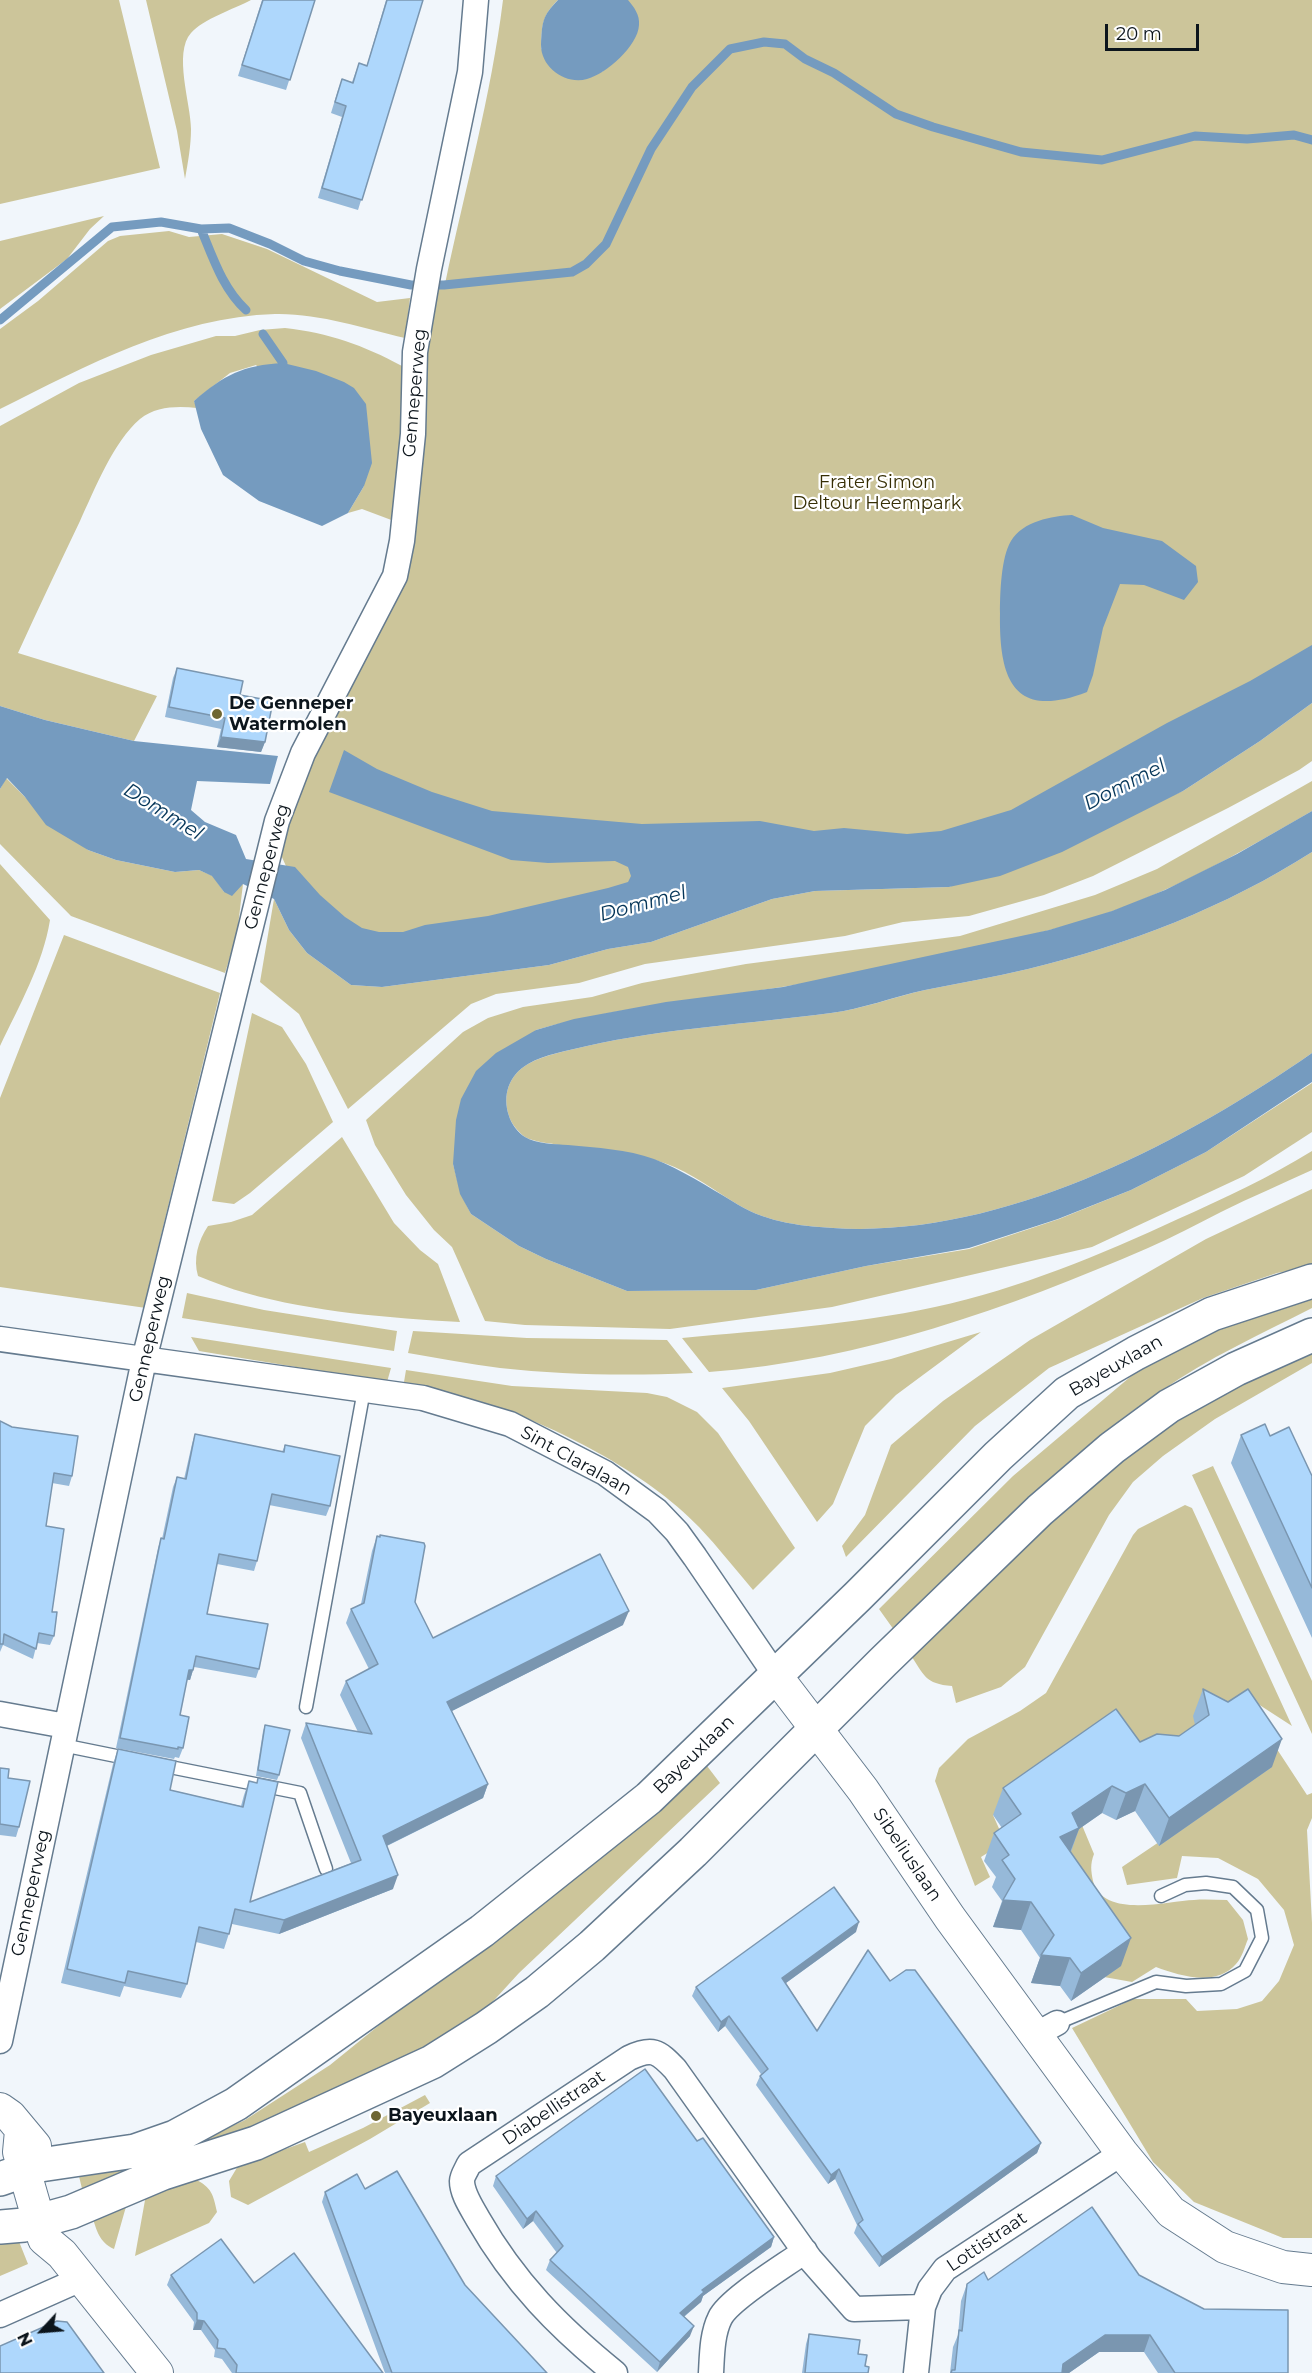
<!DOCTYPE html>
<html>
<head>
<meta charset="utf-8">
<style>
	body { margin:0 }
	#map { position:relative; width:1312px; height:2373px; overflow:hidden; background:#f1f6fb; font-family:Montserrat,sans-serif }
	canvas { display:block }
	.north { position:absolute; left:12px; top:2301px; width:60px; height:60px; -webkit-text-stroke:4px #fff; paint-order:stroke; rotate:244deg; font-size:16px; font-weight:700; line-height:24px; text-align:center; color:#0c151c }
	.north::after { content:''; display:block; margin:auto; width:21px; height:27px; background:#0c151c; clip-path:polygon(50% 0,100% 100%,50% 72%,0 100%) }
	.scale { position:absolute; left:1105px; top:24px; width:94px; height:27px; box-sizing:border-box; border:3px solid #0c151c; border-top:0; padding-left:8px; font-size:18px; line-height:21px; white-space:nowrap; color:#0c151c; -webkit-text-stroke:4px #fff; paint-order:stroke }
</style>
</head>
<body>
<div id="map">
<canvas width="1312" height="2373"></canvas>
<div class="north">N</div>
<div class="scale">20 m</div>
</div>
<script>
const g = document.querySelector('canvas').getContext('2d');
g.lineJoin = 'round';
function fillPath(path, color) { g.fillStyle = color; g.fill(path, 'evenodd'); }
function stroke(path, color, width, dash) { g.strokeStyle = color; g.lineWidth = width; g.lineCap = dash ? 'butt' : 'round'; g.setLineDash(dash || []); g.stroke(path); }
function drawText(font, color, halo, rows, align = 'center') {
  g.font = font + ' Montserrat,sans-serif'; g.lineWidth = 4.5; g.setLineDash([]); g.textBaseline = 'middle'; g.strokeStyle = halo; g.fillStyle = color; for (const [text, x, y, turn = 0] of rows) {
    g.save(); g.translate(x, y); g.rotate((+turn || 0) * Math.PI / 180); g.textAlign = isNaN(turn) ? turn : align; if (halo) g.strokeText(text, 0, 0); g.fillText(text, 0, 0); g.restore();
  }
}
const green = new Path2D(`
	M0,0H119L160,168L0,204Z
	M146,0H251C234,9 203,19 191,33C173,53 191,104 191,129C191,146 188,162 185,179L177,131Z
	M503,0H558C541,17 542,26 541,49L602,72L607,67L628,0H1312V673L1024,836L375,966L306,911L273,837L412,543L426,352L434,285L445,284C465,189 491,97 503,0Z
	M104,216L90,229L67,259L0,309V241Z
	M169,231L189,237L222,234L267,249L377,302L410,298L405,338C363,328 318,313 275,314C176,317 86,366 0,409V329L38,301L108,241L120,236Z
	M285,328C329,333 363,345 402,366L400,473L394,521L362,509L348,513L364,486L256,365L230,373L194,401L197,408C178,406 156,406 140,419C113,442 95,489 80,521C59,565 38,609 18,653L157,696L134,741L45,720L0,706V426L79,383L151,355L216,336H235L260,330Z
	M1312,703V761L1299,770L1228,808L1093,876L1044,895L969,916L903,922L845,936L645,964L579,983L496,994L471,1004L348,1109L299,1014L260,982L274,899L289,930L307,953L351,985L382,987L549,965L608,949L651,942L772,899L815,891L949,887L1183,791L1260,741Z
	M6,778L25,797L88,850L116,860L175,872L199,870L213,876L224,892L243,884L237,934L225,973L71,916L0,844V789Z
	M1312,781V811C1248,848 1183,886 1113,911C1064,929 1011,939 959,950C901,963 841,978 782,987C699,1000 617,1007 536,1030L453,1164L461,1194L471,1214L519,1246L546,1259L627,1291L756,1290L866,1266L969,1249L1059,1219L1131,1190L1206,1152L1312,1083V1132L1244,1176L1092,1247L832,1307L670,1329L525,1325L485,1321L452,1247L434,1230L406,1195L375,1145L366,1120L463,1032L488,1018L523,1007L592,997L642,983L746,964L960,936L1095,895L1157,869Z
	M1312,852V1053C1180,1145 998,1239 833,1228C797,1226 762,1221 732,1201C708,1186 682,1167 655,1160C626,1152 589,1149 559,1145C549,1143 534,1142 525,1137C518,1132 511,1123 509,1116C502,1095 509,1075 528,1064C546,1054 567,1051 587,1046C667,1028 749,1024 831,1013C862,1009 894,997 925,990C959,983 994,977 1028,969C1128,945 1226,907 1312,852Z
	M0,864L50,920C43,964 19,1006 0,1046Z
	M64,935L220,993L154,1264L146,1308L0,1287V1098Z
	M252,1013L282,1027L306,1064L333,1122L250,1193L234,1204L212,1201Z
	M342,1137L394,1223L420,1250L438,1264L460,1322C390,1318 313,1312 246,1293C230,1289 214,1282 198,1276C193,1259 198,1241 208,1226L231,1222L252,1215Z
	M1312,1151V1170C1282,1184 1251,1197 1221,1212C1197,1224 1173,1237 1148,1248C1009,1308 861,1361 709,1372L682,1338C766,1330 852,1325 935,1307C1019,1289 1100,1255 1178,1219C1223,1199 1270,1177 1312,1151Z
	M1312,1189V1266L1277,1273L1203,1298L1049,1368L975,1426L846,1557L842,1546L865,1515L891,1445L943,1401L1030,1340L1206,1239Z
	M187,1293L264,1310L397,1331L394,1351L182,1318Z
	M1312,1294V1308C1261,1334 1208,1358 1161,1391C1061,1458 979,1546 894,1630L879,1609L1013,1476L1149,1361L1218,1328Z
	M413,1331L527,1338L667,1340L693,1373C629,1376 563,1375 500,1368C469,1364 439,1358 408,1353Z
	M981,1332L896,1395L865,1426L833,1504L817,1522L749,1421L722,1388L830,1373L891,1359Z
	M191,1337L391,1368L387,1382L199,1351Z
	M1312,1342V1363L1215,1419L1163,1456L1133,1482L1109,1515L1025,1667L1001,1687L956,1703L952,1686C925,1684 924,1675 910,1654L1058,1509L1179,1415Z
	M406,1370L512,1386L647,1393L667,1397L697,1412L718,1433L795,1548L753,1590C735,1569 718,1547 699,1527C648,1473 552,1424 482,1402C457,1394 431,1390 406,1385L404,1382Z
	M1213,1466L1312,1681V1734L1192,1475Z
	M1185,1505L1192,1508L1292,1726L1258,1704L1237,1716L993,1815L1005,1842L981,1857L990,1877L975,1886L935,1781L939,1768L968,1739L1020,1711L1046,1693L1133,1535L1138,1529Z
	M1252,1711L1307,1795L1312,1793V1818L1307,1830L1312,1923V2238H1283L1194,2202L1153,2162L1072,2028L1133,1999H1186L1197,2011L1237,2009L1262,2001L1279,1981L1294,1945L1284,1910L1258,1879L1218,1858L1182,1856L1177,1878L1127,1885L1122,1867L1267,1769Z
	M704,1762L720,1783L519,1973L486,2009L426,2051L355,2087L84,2197L78,2172L202,2140L245,2120L330,2065Z
	M1079,1818L1094,1854C1090,1865 1091,1870 1093,1881C1103,1919 1167,1901 1194,1900C1205,1899 1216,1900 1227,1900L1243,1920L1248,1939C1245,1946 1242,1958 1236,1964C1216,1987 1180,1976 1156,1967L1132,1982L1104,1977L1121,1965L1039,1848Z
	M425,2095L430,2103L370,2139L248,2205L231,2197L229,2181L238,2166L305,2142L309,2152L363,2128Z
	M195,2179C212,2188 213,2194 217,2212L209,2223L135,2256L147,2189Z
	M129,2196L114,2249C99,2242 97,2231 92,2216Z
	M16,2234L28,2264L0,2276V2236Z`);
const water = new Path2D(`
	M558,0H628C634,7 640,15 639,25C638,46 606,74 587,79C566,85 541,68 541,45C542,23 542,16 558,0Z
	M283,363L316,371L344,382L354,388L366,404L372,463L364,486L348,513L322,526L259,501L223,475L201,429L194,401C224,375 243,365 283,363Z
	M1072,515L1103,528L1162,541L1196,566L1198,582L1184,600L1144,585L1120,584L1103,628L1093,675L1087,692C1012,721 999,677 1000,613C1000,594 1001,557 1011,541C1023,521 1052,516 1072,515Z
	M1312,645V703L1260,741L1183,791L1062,852L1000,876L949,887L815,891L772,899L651,942L608,949L549,965L382,987L351,985L307,953L289,930L274,899L243,884L232,896L224,892L212,876L199,870L175,872L116,860L88,850L46,825L25,797L7,778L0,789V706L45,720L134,741L278,756L270,784L197,781L191,810L205,822L236,835L246,859L295,867L320,895L345,917L362,928L379,932H403L425,925L488,916L608,888L628,882L631,876L628,867L615,861L548,863L511,860L329,792L344,750L377,769L432,792L492,811L642,824L760,821L814,831L844,828L907,834L941,831L1011,810L1167,723L1250,681Z
	M1312,811V852C1226,907 1128,945 1028,969C994,977 959,983 925,990C893,997 862,1009 831,1013C749,1024 667,1028 587,1046C567,1051 545,1054 528,1064C509,1075 502,1095 509,1116C511,1123 518,1133 525,1137C536,1144 555,1144 568,1145C597,1148 627,1149 654,1159C682,1170 707,1186 732,1201C762,1221 797,1226 833,1228C998,1239 1180,1145 1312,1053V1082L1206,1152L1131,1190L1058,1219L969,1248L866,1266L756,1290L627,1291L546,1259L519,1246L471,1214L460,1194L453,1164L456,1120L461,1099L476,1071L496,1053L536,1030L574,1019L666,1002L783,987L1049,930L1112,911L1165,890L1237,854Z`);
const stream = new Path2D(`
	M201,229C213,258 223,289 246,310
	M0,320L112,227L161,222L201,229L229,228L270,244L304,261L340,271L411,285H444L572,272L586,264L606,244L651,149L692,87L730,49L764,42L785,44L805,59L834,73L896,114L933,127L1021,152L1102,160L1195,136L1247,139L1294,135L1312,140
	M263,334L283,363`);
const service = new Path2D(`
	M306,1707L364,1390
	M62,1745L131,1759
	M160,1765L300,1793L326,1869
	M1057,2023L1156,1982L1186,1986L1221,1984L1245,1971L1262,1938L1257,1910L1233,1887L1206,1883L1185,1885L1161,1896`);
const minor = new Path2D(`
	M0,1339L423,1398L510,1424L605,1473L657,1511L677,1532L695,1557L776,1676
	M0,1714L66,1726
	M1035,2035L1057,2023
	M0,2041L144,1360L277,821L303,753L395,576L402,541L413,434L415,352L429,269L470,72L476,0
	M0,2315L81,2279
	M615,2373C558,2327 514,2282 478,2219C472,2208 462,2194 462,2181C462,2176 467,2169 469,2164L629,2058C652,2047 658,2051 675,2069L810,2259L854,2309L923,2307
	M711,2373C712,2355 712,2334 720,2318C729,2299 786,2265 805,2251
	M916,2373L923,2307L930,2289L945,2269L1122,2153`);
const tertiary = new Path2D(`
	M776,1676L863,1790L950,1918L1122,2153L1171,2212L1225,2247L1283,2267L1312,2270
	M0,2109L10,2116L35,2146
	M21,2131L19,2152L44,2239L62,2254L157,2373`);
const secondary = new Path2D(`
	M0,2179L40,2165L135,2151L175,2137L236,2104L482,1931L649,1798L858,1596L998,1456L1067,1393L1136,1353L1212,1314L1312,1281
	M0,2227L24,2225L71,2212L163,2173L256,2143L432,2062L486,2028L537,1992L592,1946L693,1852L883,1662L1040,1510L1112,1448L1169,1406L1236,1369L1312,1335`);
const wall = new Path2D(`
	M262,0H315L286,90L238,76Z
	M386,0H423L358,210L318,198L342,117L331,113L338,90L342,79L352,82L359,63L367,65Z
	M177,668L240,695L265,742L261,752L217,747L221,729L165,717L173,678Z
	M0,1421L72,1476L69,1486L52,1483L46,1526L54,1636L50,1645L37,1643L33,1659L3,1645L0,1652Z
	M195,1434L282,1452L285,1445L330,1506L326,1516L269,1505L257,1561L254,1571L217,1564L207,1614L259,1669L256,1678L194,1667L190,1680H187L180,1715L183,1748L179,1758L175,1757L174,1759L116,1748L158,1548L161,1538L162,1539L173,1487L177,1477L184,1479L192,1444Z
	M1241,1435L1270,1436L1312,1476V1638L1231,1463Z
	M377,1536L415,1602L433,1638L623,1625L452,1711L488,1784L483,1798L387,1846L393,1889L279,1934L232,1924L224,1949L196,1942L187,1984L181,1998L124,1986L120,1997L61,1983L113,1764L118,1749L170,1790L241,1806L244,1795L249,1781L257,1783L258,1778L250,1902L351,1863L301,1738L306,1723L358,1732L340,1695L346,1681L369,1669L346,1623L351,1609L361,1604L372,1551Z
	M1203,1689L1272,1767L1159,1846L1135,1811L1116,1820L1102,1813L1079,1829L1071,1852L1121,1966L1071,2001L1060,1986L1031,1983L1040,1958L1021,1930L993,1927L1002,1901L992,1887L996,1877L984,1861L994,1833L1002,1828L993,1815L1003,1788L1140,1742L1179,1736L1195,1725L1193,1716Z
	M265,1725L279,1775L277,1780L256,1776L263,1731Z
	M0,1768L8,1778L19,1827L16,1837L0,1835Z
	M856,1932L786,1983L817,2031L890,1981L1041,2143L1037,2153L879,2267L854,2233L857,2225L835,2179L828,2184L756,2085L760,2076L761,2074L725,2026L718,2032L692,1996L696,1987Z
	M697,2141L774,2237L771,2247L703,2296L701,2302L684,2317L690,2336L657,2372L546,2270L550,2260L557,2253L533,2221L523,2229L493,2186L496,2176Z
	M365,2189L465,2285L547,2373H385L322,2202L325,2192Z
	M171,2275L254,2283L383,2373H232L222,2359L214,2357L215,2350L201,2330H193L194,2322L167,2285Z
	M1139,2275L1288,2373H1158L1144,2352H1099L1069,2373H950L953,2347L958,2335L961,2301L967,2284L988,2280Z
	M809,2334L858,2354L868,2373H802L806,2344Z`);
const shadedWall = new Path2D(`
	M221,737L265,742L261,752L217,747Z
	M629,1611L623,1625L442,1716L447,1702Z
	M189,1670H193L190,1680L185,1679Z
	M1282,1739L1272,1767L1159,1846L1169,1818Z
	M488,1784L483,1798L378,1850L383,1836Z
	M1145,1784L1135,1811L1116,1820L1126,1793Z
	M1112,1786L1102,1813L1079,1829L1069,1855L1060,1837L1072,1813Z
	M398,1875L393,1889L279,1934L284,1920Z
	M1003,1900L1031,1902L1021,1930L993,1927Z
	M859,1922L856,1932L779,1988L782,1978Z
	M1131,1938L1121,1966L1071,2001L1081,1973Z
	M1041,1955L1070,1958L1060,1986L1031,1983Z
	M729,2016L725,2026L718,2032L721,2022Z
	M1041,2143L1037,2153L879,2267L882,2257Z
	M839,2169L835,2179L828,2184L831,2175Z
	M536,2211L533,2221L523,2229L527,2219Z
	M774,2237L771,2247L703,2296L701,2302L676,2323L680,2313L702,2290Z
	M197,2320L204,2321L201,2330H193Z
	M694,2326L690,2336L657,2372L660,2362Z
	M1105,2335H1150L1144,2352H1099L1069,2373H1060L1063,2364Z`);
const building = new Path2D(`
	M263,0H315L290,80L242,65Z
	M387,0H423L362,200L322,188L346,106L335,102L342,79L353,83L359,63L367,66Z
	M177,668L243,681L240,695L273,701L265,742L221,737L225,718L169,707Z
	M0,1421L12,1427L78,1436L72,1476L54,1473L46,1526L64,1529L52,1612H57L54,1636L39,1633L36,1649L4,1634L3,1644H0Z
	M1265,1424L1270,1436L1289,1427L1312,1476V1588L1241,1435Z
	M195,1434L284,1452L285,1445L340,1456L330,1506L272,1494L257,1561L219,1554L207,1614L268,1624L259,1669L196,1656L193,1670H189L180,1715L189,1717L183,1748L178,1747V1749L120,1738L161,1538L164,1539L177,1477L186,1479Z
	M380,1535L424,1543L425,1546L415,1602L433,1638L600,1554L629,1611L447,1702L488,1784L383,1836L398,1875L284,1920L235,1909L229,1934L199,1927L187,1984L128,1971L125,1983L67,1969L118,1749L176,1761L170,1790L243,1807L249,1781L257,1783L258,1778L278,1782L250,1902L361,1860L306,1723L372,1734L346,1681L378,1664L351,1609L364,1603L377,1536L380,1537Z
	M1203,1689L1228,1702L1248,1689L1282,1739L1169,1818L1145,1784L1126,1793L1112,1786L1072,1813L1079,1828L1060,1837L1131,1938L1081,1973L1070,1958L1041,1955L1054,1935L1031,1902L1003,1900L1015,1879L1002,1860L1009,1855L994,1833L1021,1814L1003,1788L1116,1709L1140,1742L1157,1734L1179,1736L1209,1715Z
	M265,1725L290,1730L279,1775L258,1770Z
	M0,1768L9,1769L8,1778L30,1781L19,1827L0,1824Z
	M834,1887L859,1922L782,1978L817,2031L868,1950L890,1981L906,1970H915L1041,2143L882,2257L858,2224L863,2220L839,2169L831,2175L760,2076L768,2069L729,2016L721,2022L696,1987Z
	M645,2069L697,2141L703,2138L774,2237L702,2290L704,2292L680,2313L694,2326L660,2362L550,2260L563,2246L536,2211L527,2219L496,2176Z
	M397,2171L465,2285L547,2373H392L325,2192L357,2174L365,2189Z
	M1092,2207L1139,2275L1204,2309L1288,2310V2373H1175L1150,2335H1105L1063,2364L1062,2373H951L952,2370H955L959,2330L962,2331L967,2284L984,2272L988,2280Z
	M221,2239L254,2283L294,2253L383,2373H236L237,2365L225,2349L217,2348L218,2340L204,2321L197,2320V2313L171,2275Z
	M57,2321L67,2322L104,2373H0V2346Z
	M809,2334L860,2340L858,2354L867,2355L865,2366L869,2367L868,2373H805Z`);
const markers = [
	[217,714,6,"#6f6632"],
	[376,2116,6,"#6f6632"]
];
const streetNames = [
	["Genneperweg",415,393,-85],
	["Genneperweg",267,867,-75],
	["Genneperweg",150,1339,-77],
	["Bayeuxlaan",1116,1366,-30],
	["Sint Claralaan",576,1461,29],
	["Bayeuxlaan",694,1755,-44],
	["Sibeliuslaan",907,1855,56],
	["Genneperweg",31,1893,-78],
	["Diabellistraat",554,2108,-34],
	["Lottistraat",987,2242,-34]
];
const parkNames = [
	["Frater Simon",877,483],
	["Deltour Heempark",877,504]
];
const poiNames = [
	["De Genneper",229,704],
	["Watermolen",229,725],
	["Bayeuxlaan",388,2116]
];
const waterNames = [
	["Dommel",1125,785,-27],
	["Dommel",163,812,32],
	["Dommel",643,904,-15]
];
fillPath(green, '#ccc59a');
fillPath(water, '#759bbf');
stroke(stream, '#759bbf', 9);
stroke(service, '#657b8f', 15);
stroke(minor, '#657b8f', 27);
stroke(tertiary, '#657b8f', 34);
stroke(secondary, '#657b8f', 36);
stroke(service, '#fff', 12);
stroke(minor, '#fff', 24);
stroke(tertiary, '#fff', 32);
stroke(secondary, '#fff', 33);
fillPath(wall, '#96b9d9');
fillPath(shadedWall, '#7a96b0');
fillPath(building, '#aed7fc');
stroke(building, '#7a96b0', 1.5);
for (const [x, y, r, color] of markers) { const dot = new Path2D(); dot.arc(x, y, r, 0, 2 * Math.PI); g.fillStyle = color; g.fill(dot); stroke(dot, '#fff', 2); }
drawText('18px', '#0c151c', '#fff', streetNames);
drawText('18px', '#362e04', '#fff', parkNames);
drawText('bold 18px', '#0c151c', '#fff', poiNames, 'left');
drawText('italic 20px', '#053558', '#fff', waterNames);
</script>
</body>
</html>
